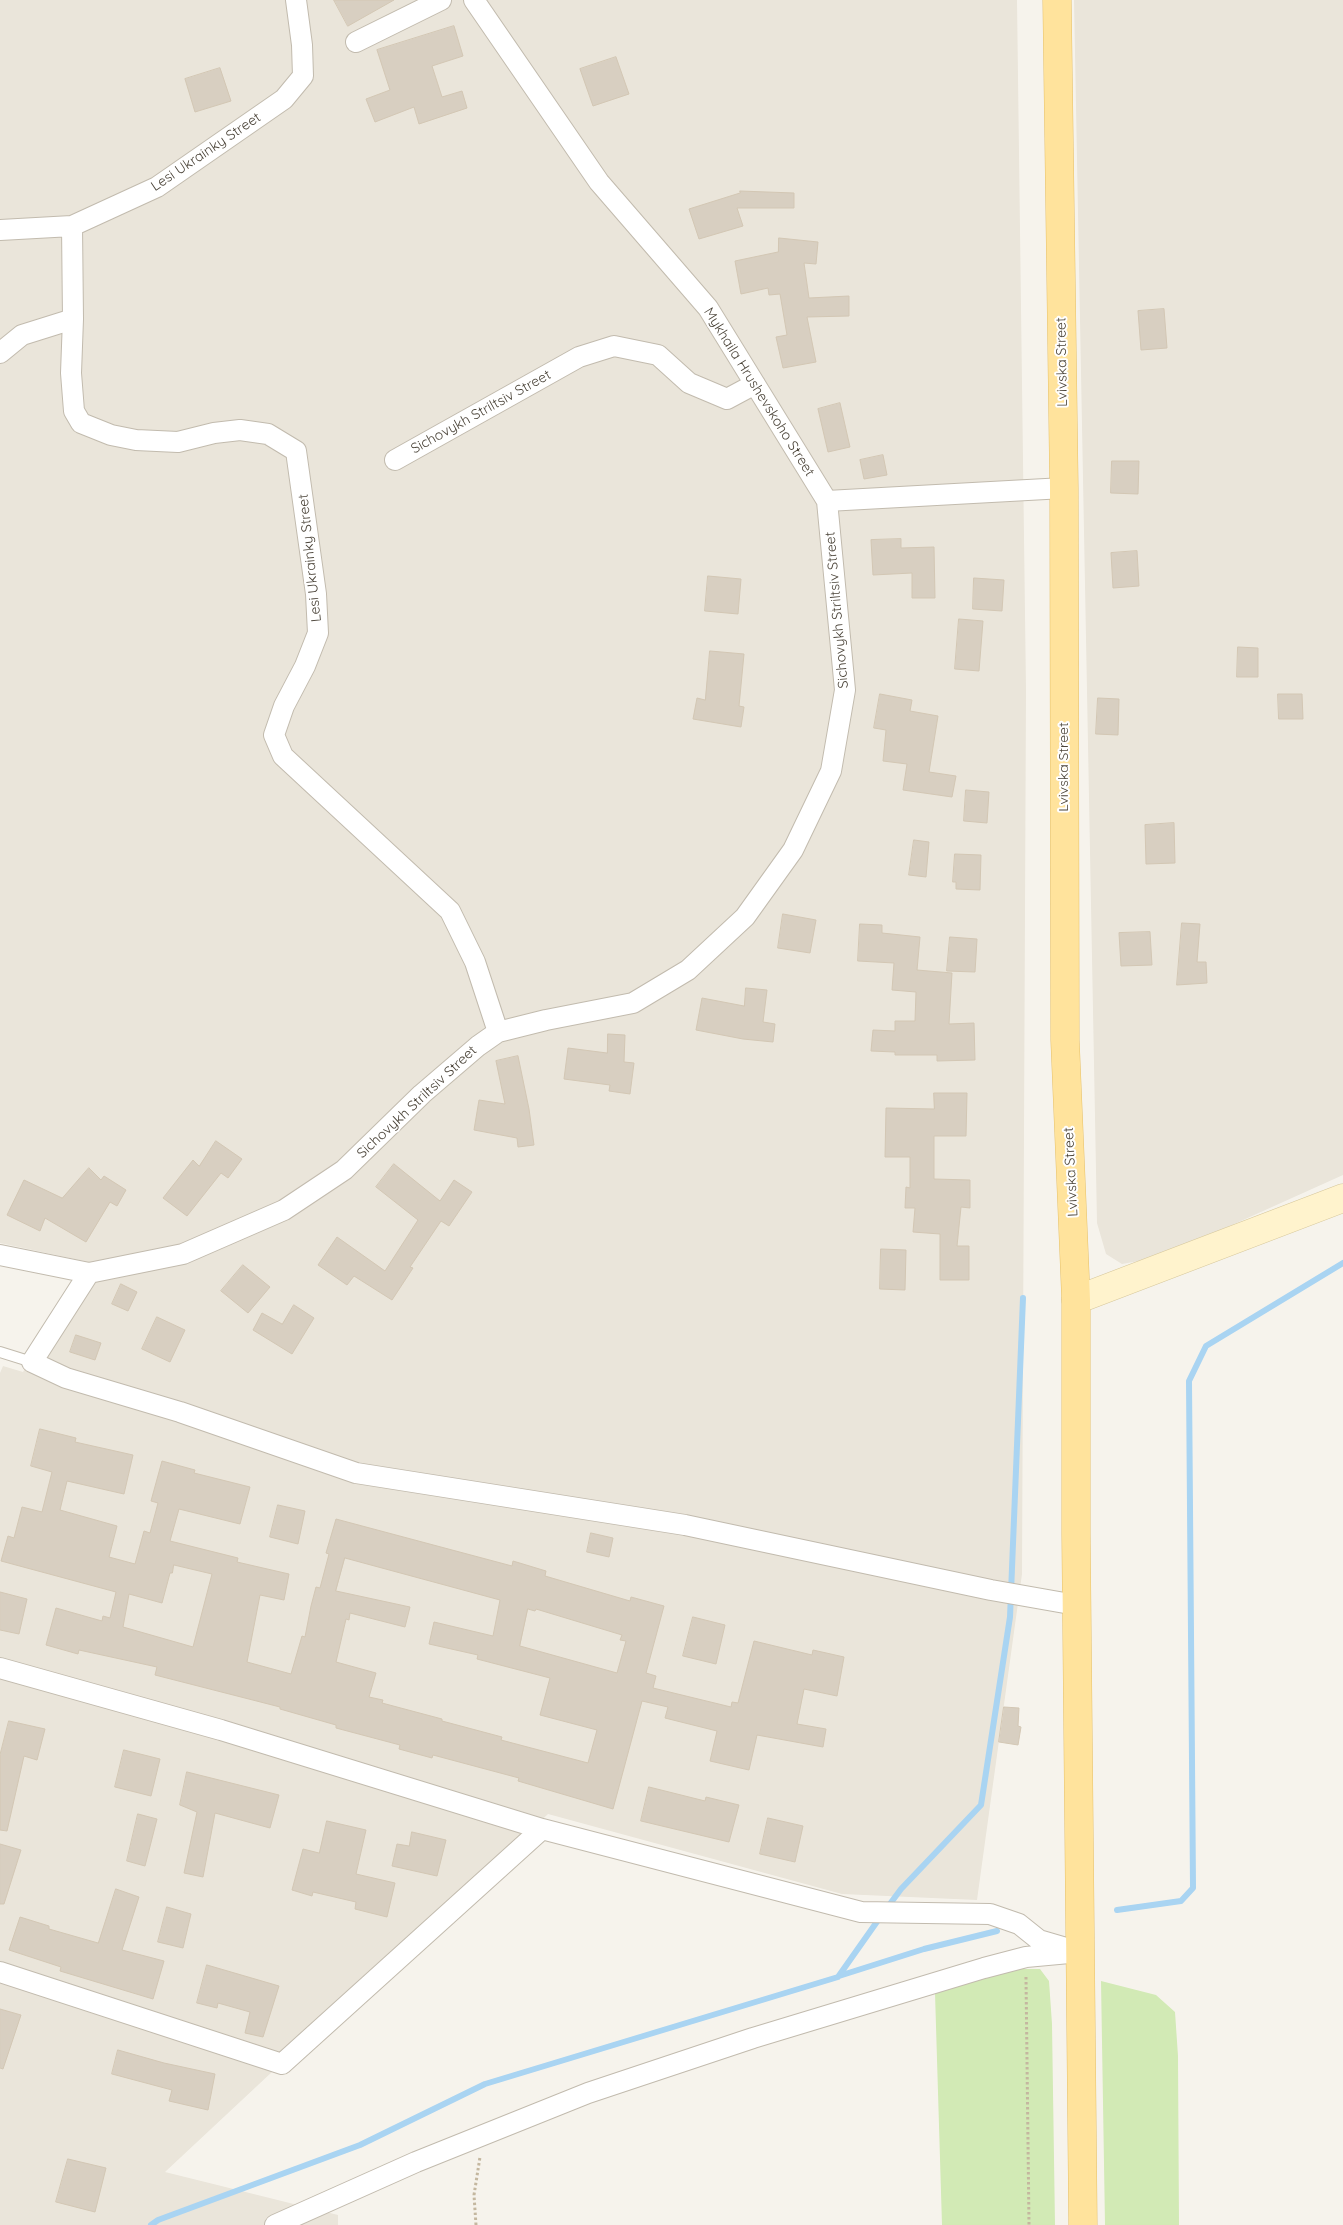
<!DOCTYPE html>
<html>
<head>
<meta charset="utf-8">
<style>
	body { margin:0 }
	canvas { display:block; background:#f6f3ec }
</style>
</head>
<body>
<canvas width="1343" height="2225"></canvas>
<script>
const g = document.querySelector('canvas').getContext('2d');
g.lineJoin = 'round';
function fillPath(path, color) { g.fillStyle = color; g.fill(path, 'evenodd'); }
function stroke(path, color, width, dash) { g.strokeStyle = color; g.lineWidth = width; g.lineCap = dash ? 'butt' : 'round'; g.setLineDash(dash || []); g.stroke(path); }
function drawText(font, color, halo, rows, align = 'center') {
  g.font = font + ' Quicksand,sans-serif'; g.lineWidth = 4; g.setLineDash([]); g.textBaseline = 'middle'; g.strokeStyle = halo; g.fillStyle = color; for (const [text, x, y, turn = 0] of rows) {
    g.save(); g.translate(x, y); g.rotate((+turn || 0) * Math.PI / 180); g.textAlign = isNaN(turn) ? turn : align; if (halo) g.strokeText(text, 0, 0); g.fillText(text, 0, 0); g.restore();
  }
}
const residential = new Path2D(`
	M0,0H1017L1026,690L1022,1574L977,1900L842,1894L548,1814L165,2172L338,2215V2225H0V1373L3,1366L23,1372L84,1261L0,1243Z
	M1074,0H1343V1175L1161,1257L1122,1264L1106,1254L1097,1223Z`);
const green = new Path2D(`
	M1015,1969H1040L1049,1981L1052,2024L1055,2225H942L935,1993Z
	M1101,1981L1156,1995L1175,2012L1178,2056L1179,2225H1105Z`);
const stream = new Path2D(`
	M887,1908L901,1889L981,1805L1010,1617L1023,1298
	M1117,1910L1181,1901L1193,1888L1189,1381L1206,1346L1343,1263
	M839,1976L924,1949L997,1931
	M151,2225L158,2220L360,2145L485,2084L838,1977L881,1916`);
const building = new Path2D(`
	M334,0H394L348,26Z
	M454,26L463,56L432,66L442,97L462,91L467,108L419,124L414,107L375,122L366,99L390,90L377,50Z
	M616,57L629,94L593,106L580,69Z
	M220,68L231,101L195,112L185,79Z
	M740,191L794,193V208H737L743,226L699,239L689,209L740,193Z
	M779,238L818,242L816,264L804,263L809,298L849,296V316L807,317L816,362L783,368L776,337L787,335L780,294L769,295L768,288L741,294L735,261L778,252Z
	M1164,309L1167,348L1141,350L1138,311Z
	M840,403L850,447L828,452L818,409Z
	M883,455L887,475L864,479L860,460Z
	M1112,461H1139L1138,494L1111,493Z
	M901,539V548L934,547L935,598H912V573L873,575L871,540Z
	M1137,551L1139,586L1113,588L1111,553Z
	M708,576L741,579L738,614L705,611Z
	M974,578L1004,580L1002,611L973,609Z
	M959,619L983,621L979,671L955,669Z
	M1238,647L1258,648V677H1237Z
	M710,651L744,654L739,706L744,707L741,727L693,719L697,698L705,700Z
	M880,694L912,700L910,711L938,716L929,772L956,776L952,797L903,790L907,764L883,761L886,730L874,728Z
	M1278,694H1302L1303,719H1279Z
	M1098,698L1119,699L1118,735L1096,734Z
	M966,790L989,792L987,823L964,821Z
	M1174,823L1175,863L1146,864L1145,825Z
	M914,840L929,842L926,877L909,875Z
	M955,854L981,855L980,890L956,889V882H953Z
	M783,914L816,920L810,953L778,948Z
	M1182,923L1200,924L1197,962H1206L1207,983L1177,985Z
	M860,924L882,925V933L920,937L917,970L952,973L949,1024L974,1023L975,1060L937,1061V1055H895V1052L871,1051L873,1030L895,1031V1021H915L916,992L892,990L894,963L858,961Z
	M1150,932L1152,965L1121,966L1119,933Z
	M950,937L977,939L975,972L947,971Z
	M746,988L767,990L763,1022L775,1024L773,1042L743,1039L696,1030L702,998L744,1006Z
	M608,1034L625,1035L624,1062L634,1063L630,1094L609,1091L610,1085L564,1079L568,1048L607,1053Z
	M518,1056L529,1109L534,1145L518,1147L517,1138L474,1130L479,1100L505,1104L496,1061Z
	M934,1093H967L966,1136H934V1179L970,1180V1208L961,1207L957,1246H969V1280H940V1234L913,1232L915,1208H905L906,1187L910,1188V1157H885L886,1108L934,1109Z
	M216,1141L242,1159L228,1178L221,1173L187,1216L163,1198L193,1160L199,1166Z
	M394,1164L440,1201L454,1180L472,1192L449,1226L441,1221L410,1267L413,1268L392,1300L354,1276L347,1285L318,1265L337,1237L385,1271L418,1220L376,1187Z
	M89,1168L101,1180L104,1176L126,1190L117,1206L110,1202L86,1242L45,1218L40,1231L7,1215L24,1180L62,1198Z
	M881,1249L906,1250L905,1290L880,1289Z
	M243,1265L270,1287L248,1313L221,1291Z
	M121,1284L137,1292L128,1311L112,1304Z
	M294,1305L314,1318L292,1354L253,1330L262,1313L282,1324Z
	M157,1317L185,1330L170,1362L142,1349Z
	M76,1335L101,1343L95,1360L70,1352Z
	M40,1429L76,1438L75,1442L133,1455L124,1494L67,1481L60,1510L117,1526L109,1557L135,1564L144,1531L150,1533L158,1503L151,1501L162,1461L195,1470L194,1473L250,1487L240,1524L179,1509L170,1541L238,1558L237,1562L289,1574L284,1600L260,1595L247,1662L291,1674L302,1636L305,1637L311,1606L316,1587L320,1588L329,1554L326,1553L336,1519L512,1566L513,1561L546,1571L545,1576L630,1601L631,1597L664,1606L646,1673L656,1676L653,1688L731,1707L732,1702L738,1703L754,1641L812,1655L813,1650L844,1657L837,1696L804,1689L797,1724L826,1729L823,1747L757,1735L749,1770L710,1761L717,1731L665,1718L668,1707L642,1701L613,1809L518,1781L519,1778L433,1755L432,1758L399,1749L400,1745L336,1728V1725L280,1709V1707L155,1675L157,1667L79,1650L78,1654L46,1645L56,1608L102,1621L103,1616L110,1618L116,1592L1,1561L8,1536L14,1538L22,1507L42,1512L52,1472L31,1466ZM345,1558L500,1600L493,1636L434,1622L429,1644L478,1655L477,1659L550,1678L540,1715L597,1730L588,1763L501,1740L502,1737L442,1721V1719L382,1703L383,1700L369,1697L376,1673L336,1662L346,1619L349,1620L350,1613L405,1627L410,1607L336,1591ZM174,1565L212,1574L193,1647L123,1627L129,1594L162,1603L170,1573H172ZM528,1609L535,1611L536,1609L622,1635L620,1640L626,1641L617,1673L520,1646Z
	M278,1505L305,1511L298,1544L270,1537Z
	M591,1533L613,1538L609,1557L587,1552Z
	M0,1592L27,1599L19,1634L0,1630Z
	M693,1617L725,1625L716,1664L683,1656Z
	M1004,1707L1019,1708L1018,1726L1021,1727L1018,1745L999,1742Z
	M9,1721L45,1729L37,1760L24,1756L7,1831L0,1830V1755Z
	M124,1750L160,1759L151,1796L115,1787Z
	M187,1772L279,1795L270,1828L215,1813L203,1877L184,1873L197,1812L180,1805Z
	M649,1787L705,1801L706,1797L739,1805L729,1842L641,1821Z
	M138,1814L157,1819L145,1866L127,1861Z
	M768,1818L803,1826L795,1862L760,1854Z
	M327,1821L366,1830L356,1874L395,1883L387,1917L355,1909L356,1902L313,1892L312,1896L292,1890L303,1849L319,1853Z
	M412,1832L446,1840L437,1876L392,1866L397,1844L409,1846Z
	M0,1844L21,1850L4,1904H0Z
	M116,1889L139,1897L122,1950L164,1961L153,1999L60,1971L61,1967L9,1950L20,1917L49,1926V1929L98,1943Z
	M167,1907L191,1914L183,1948L158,1942Z
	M207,1965L279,1986L263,2037L245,2033L250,2012L218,2003L217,2008L197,2003Z
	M0,2009L21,2015L3,2069L0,2068Z
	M118,2050L164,2063L215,2074L208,2110L169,2101L172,2090L112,2074Z
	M68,2159L106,2168L95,2212L56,2202Z`);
const path = new Path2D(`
	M1026,1977L1029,2225
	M476,2225L474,2195L480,2157`);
const lane = new Path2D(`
	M0,1352L32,1362`);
const street = new Path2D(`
	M296,0L302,45L303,76L284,99L157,187L72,226L73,319L71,373L74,411L81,423L111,435L136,440L178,442L214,433L240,430L268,434L296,451L316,594L318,633L305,666L284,706L274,735L283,756L450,911L475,962L498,1032
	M474,0L599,182L708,308L827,501L1064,488
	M356,42L441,0
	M0,230L72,226
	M0,353L22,335L73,319
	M395,460L579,357L614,346L658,355L689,383L727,399L755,384
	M0,1255L89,1273L183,1254L284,1210L344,1170L422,1094L478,1046L498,1032L546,1020L633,1003L688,970L745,917L793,850L831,771L845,690L827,501
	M89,1273L32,1362L66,1378L180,1412L356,1473L685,1525L991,1590L1076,1605
	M0,1668L221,1730L542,1829L861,1912L990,1914L1019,1924L1039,1940L1080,1952L1026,1957L984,1968L753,2038L588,2093L416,2162L275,2225
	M0,1972L282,2064L542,1829`);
const secondary = new Path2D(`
	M1076,1300L1343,1198`);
const primary = new Path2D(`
	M1057,0L1064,488L1065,1040L1076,1300V1534L1083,2225`);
const streetNames = [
	["Lesi Ukrainky Street",206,152,-34],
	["Lvivska Street",1062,362,-91],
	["Mykhaila Hrushevskoho Street",759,392,58],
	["Sichovykh Striltsiv Street",481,412,-29],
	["Lesi Ukrainky Street",310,558,-96],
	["Sichovykh Striltsiv Street",837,610,-95],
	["Lvivska Street",1064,767,-90],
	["Sichovykh Striltsiv Street",417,1102,-43],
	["Lvivska Street",1071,1172,-93]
];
fillPath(residential, '#eae5da');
fillPath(green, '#d2eab5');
stroke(stream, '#a9d4f2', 6);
fillPath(building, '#d8cfc1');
stroke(building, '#d3c7b4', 1);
stroke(lane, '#c2bbae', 12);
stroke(street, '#c2bbae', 22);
stroke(secondary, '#d6c79b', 29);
stroke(primary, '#e6c16a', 29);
stroke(path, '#c4b79f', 3, [2.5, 2.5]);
stroke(lane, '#fff', 10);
stroke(street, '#fff', 20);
stroke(secondary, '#fff3cd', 28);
stroke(primary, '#ffe39c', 28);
drawText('14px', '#4b4439', '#fff', streetNames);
</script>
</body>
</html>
